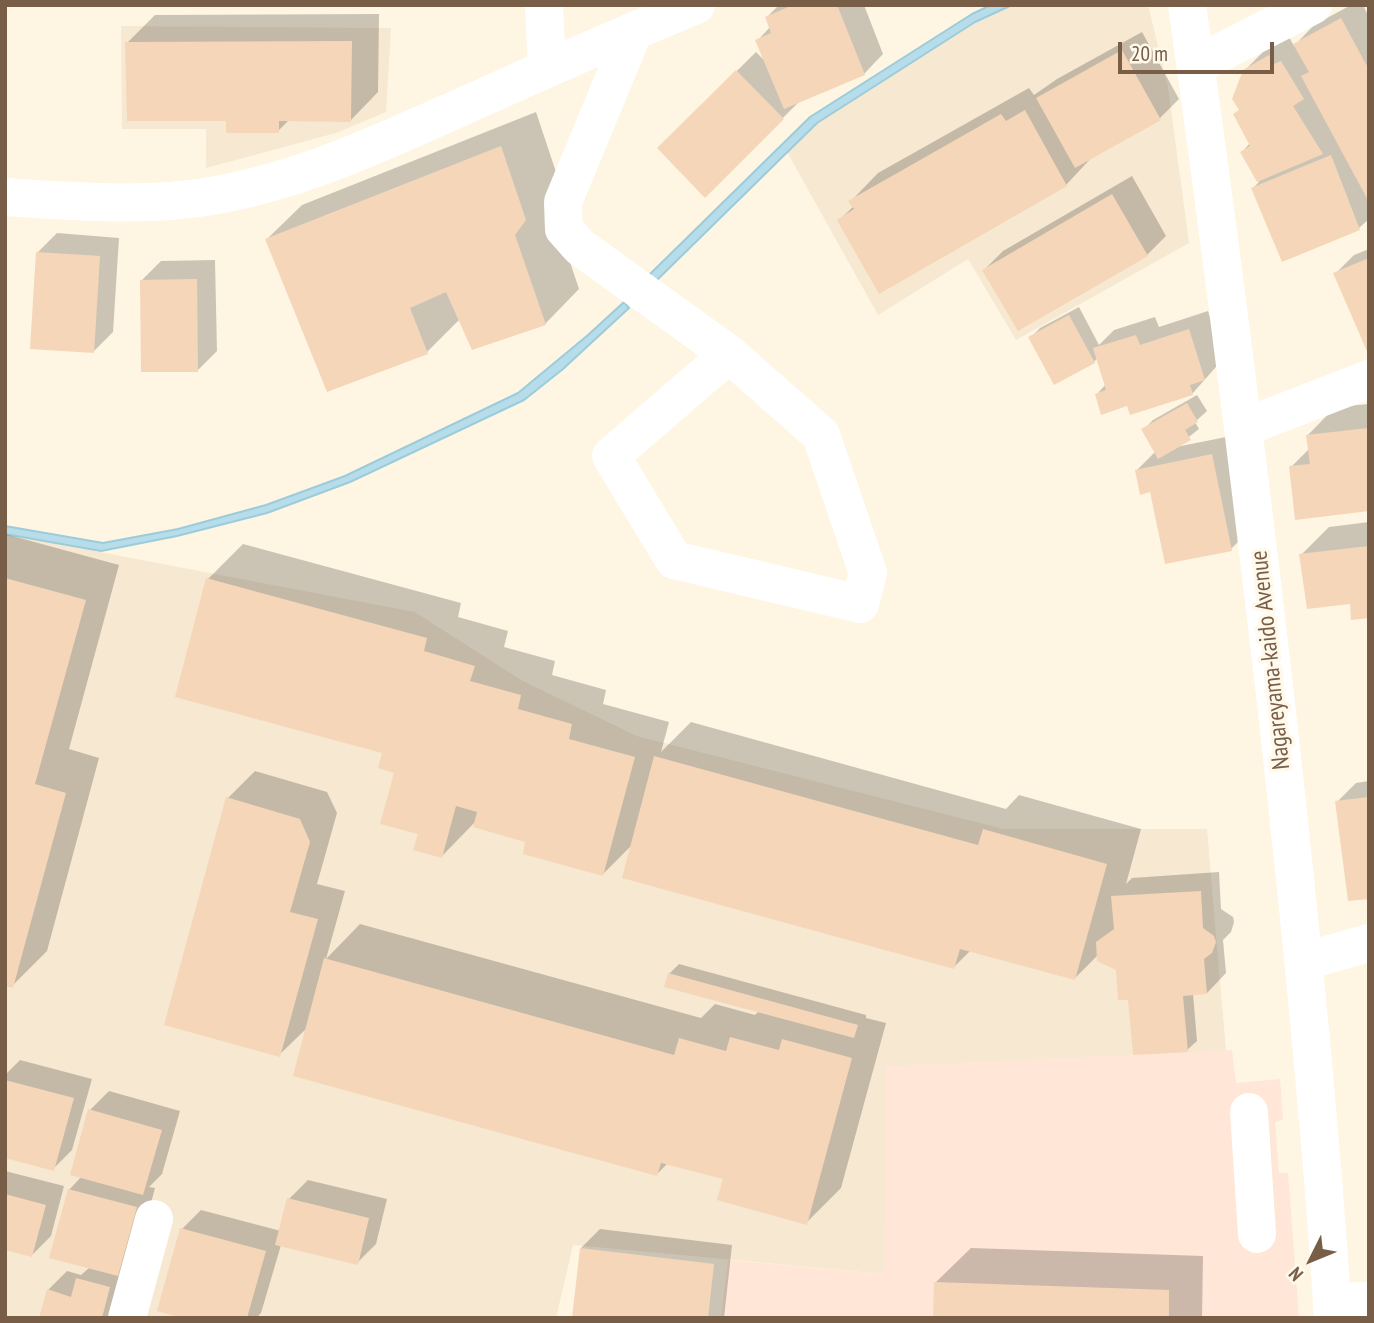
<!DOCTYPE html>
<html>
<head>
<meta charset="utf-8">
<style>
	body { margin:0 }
	#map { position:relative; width:1374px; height:1323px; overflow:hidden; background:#fef6e3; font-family:"PT Sans Narrow",sans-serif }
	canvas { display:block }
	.frame { position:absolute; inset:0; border:7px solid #785d47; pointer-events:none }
	.north { position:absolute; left:1276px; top:1225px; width:70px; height:70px; -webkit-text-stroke:5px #fff9eb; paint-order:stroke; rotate:227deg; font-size:19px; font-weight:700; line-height:28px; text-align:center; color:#785d47 }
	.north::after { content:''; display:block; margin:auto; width:24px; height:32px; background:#785d47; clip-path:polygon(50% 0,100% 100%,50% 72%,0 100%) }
	.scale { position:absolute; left:1118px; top:42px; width:156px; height:32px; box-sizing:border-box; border:4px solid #785d47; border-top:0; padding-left:9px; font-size:21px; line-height:24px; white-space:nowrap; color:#785d47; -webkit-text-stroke:5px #fff9eb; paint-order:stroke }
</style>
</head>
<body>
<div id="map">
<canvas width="1374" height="1323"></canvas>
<div class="frame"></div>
<div class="north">N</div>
<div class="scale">20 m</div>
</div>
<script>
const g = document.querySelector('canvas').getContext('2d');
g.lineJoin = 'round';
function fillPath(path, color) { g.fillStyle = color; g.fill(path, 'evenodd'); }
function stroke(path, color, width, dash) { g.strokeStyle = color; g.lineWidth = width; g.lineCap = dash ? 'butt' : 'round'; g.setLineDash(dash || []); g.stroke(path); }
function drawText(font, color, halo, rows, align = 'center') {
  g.font = font + ' "PT Sans Narrow",sans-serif'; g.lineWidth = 7; g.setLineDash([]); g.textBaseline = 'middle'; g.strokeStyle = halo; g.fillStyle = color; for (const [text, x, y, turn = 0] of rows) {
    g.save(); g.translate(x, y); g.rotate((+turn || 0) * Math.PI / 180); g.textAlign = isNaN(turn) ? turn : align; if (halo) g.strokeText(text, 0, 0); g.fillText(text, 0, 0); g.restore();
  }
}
const residential = new Path2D(`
	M1012,5H1148L1168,87L1189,243L1016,340L968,259L878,315L786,150L817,123L975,22Z
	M121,26L391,28L386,112L336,133L206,168V129H122Z
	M5,534L415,612L523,681L637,736L1004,829H1207L1226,1051L884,1274L573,1245L556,1318H5Z`);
const commercial = new Path2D(`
	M1232,1050L1236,1083L1280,1079L1283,1120L1275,1122L1279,1173H1288L1299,1318H721L728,1260L884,1274L886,1066Z`);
const water = new Path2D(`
	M991,5H1012L975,22L817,123L656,281L649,275L810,117L972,14Z
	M624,302L629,308L563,369L524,400L350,482L267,513L177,536L101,551L5,534V526L103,543L178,529L266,505L345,476L518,393L588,335Z`);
const shadow = new Path2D(`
	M779,5H864L883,54L864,74L801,100L705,195L659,148L756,52L767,63L758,40L770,27L767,17Z
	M1351,5H1363L1367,13L1369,11V219L1359,228L1253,188L1259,182L1242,152L1250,143L1240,110L1244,71L1264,51L1289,37L1294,46L1314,25Z
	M379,14L378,92L351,120H289L278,131L228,119L127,43L155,15Z
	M1142,32L1179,99L1160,118L1093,156L1066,185L839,220L854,206L851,201L878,173L1029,88L1034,95L1057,79Z
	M536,112L560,184L549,199L579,289L545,324L460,319L427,352L267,239L302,205Z
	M1132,176L1166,236L1147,255L984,270L1003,251Z
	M57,233L119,238L113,332L94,351L37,253Z
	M1369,249V351L1335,274L1354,255Z
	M215,260L217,351L198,370L142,280L161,261Z
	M1079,307L1099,345L1114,330L1155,317L1159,327L1208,311L1223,359L1192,394L1128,403L1097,394L1106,384L1098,357L1094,362L1030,338L1040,328Z
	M1197,395L1207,411L1195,422L1199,429L1176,447L1231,436L1250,530L1231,549L1151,490L1137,470L1156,451L1143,430L1153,420Z
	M1369,404V510L1291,467L1309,449L1308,435L1335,407Z
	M1369,522V616L1301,555L1329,527Z
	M5,534L119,565L69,749L99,758L47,951L12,986L5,984Z
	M243,544L461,603L458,617L508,631L504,647L555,661L552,675L606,690L603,704L669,722L661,752L691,722L1006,809L1019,795L1141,829L1126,884L1132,878L1219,872L1221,909L1233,917L1234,922L1231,932L1223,940L1226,973L1207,993L1193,994L1197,1041L1187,1050L1130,1000L1118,969L1098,955L1075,978L971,950L954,967L633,844L603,874L528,840L476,821L442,856L420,833L396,772L384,752L208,579Z
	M255,771L327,792L337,813L317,884L345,891L326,959L360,924L701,1018L715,1004L755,1015L759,1011L669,974L679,964L866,1015V1018L886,1023L841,1188L806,1223L725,1178L668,1163L657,1174L308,1027L279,1055L228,798Z
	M1369,781V897L1337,802L1356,783Z
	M20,1060L92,1079L72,1150L53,1169L5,1156V1075Z
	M109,1091L180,1111L162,1174L149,1187L155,1188L137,1255L115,1318H41L48,1290L67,1271L81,1275L90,1267L69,1190L82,1176L90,1110Z
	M5,1171L64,1186L51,1236L32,1255L5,1248Z
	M308,1180L387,1199L376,1244L357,1263L281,1245L261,1313L256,1318H189L182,1229L201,1210L281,1231L289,1199Z
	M600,1229L732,1245L724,1318H574L581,1248Z
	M971,1248L1203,1256L1202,1318H1206H935L936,1282Z`);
const building = new Path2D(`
	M793,5H837L865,75L784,109L755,40L771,33L765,17Z
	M1341,18L1369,70V202L1301,76L1309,72L1293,44Z
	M352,41L351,122L279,121V133H226V121H127L125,42Z
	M1122,50L1161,120L1075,168L1036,98Z
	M1269,55L1274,64L1281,61L1304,99L1293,106L1323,154L1257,182L1240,152L1250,146L1233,114L1239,110L1232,99L1243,70Z
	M736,70L784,119L705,198L657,148Z
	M1025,110L1067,186L879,294L837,220L854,209L848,201L1001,114L1006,121Z
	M501,146L526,220L515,235L546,325L472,350L446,292L410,308L428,354L327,392L265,239Z
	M1331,155L1360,230L1282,262L1251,188Z
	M1112,194L1148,256L1018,331L982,270Z
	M36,252L100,256L94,353L30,349Z
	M1369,258V356L1333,273Z
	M197,279L198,372H141L140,280Z
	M1069,315L1095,363L1054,385L1028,337Z
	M1189,329L1205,380L1190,385L1193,395L1130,415L1127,406L1101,415L1095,394L1106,390L1093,348L1136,335L1140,345Z
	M1187,403L1198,422L1185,430L1191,440L1158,459L1141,429Z
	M1369,428V511L1295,520L1289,466L1310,464L1306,435Z
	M1212,454L1232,551L1165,564L1150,492L1140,495L1135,470Z
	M1369,546V618L1351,620L1350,604L1307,609L1299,554Z
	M5,578L86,600L35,784L66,793L13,988L5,986Z
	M206,578L427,638L424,651L475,666L470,681L521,695L518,709L572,724L569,739L635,757L603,876L523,854L525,842L473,827L477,812L456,806L442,858L413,850L418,834L380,824L394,773L378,768L382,753L175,697Z
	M654,756L978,845L983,829L1107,864L1075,980L960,949L954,969L622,878Z
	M226,797L300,819L310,842L290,912L318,919L280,1057L164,1025Z
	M1369,797V899L1348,901L1335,801Z
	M1201,891L1203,928L1214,936L1216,942L1212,953L1204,959L1207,994L1183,996L1188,1052L1133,1055L1128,1000H1118L1116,970L1097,961L1096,942L1114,929L1111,896Z
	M324,958L674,1055L679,1038L726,1051L730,1037L779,1050L782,1039L852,1058L807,1225L717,1200L723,1179L661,1163L657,1176L293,1076Z
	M668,973L858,1025L854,1038L664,987Z
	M5,1080L74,1098L54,1171L5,1158Z
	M88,1109L162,1130L143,1195L70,1175Z
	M68,1189L137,1207L118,1276L49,1258Z
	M5,1194L46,1205L32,1257L5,1250Z
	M287,1198L369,1218L358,1265L275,1245Z
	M180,1228L266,1251L247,1318H182L157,1311Z
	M580,1248L714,1264L708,1318H572Z
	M76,1278L110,1287L102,1318H39L47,1289L71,1297Z
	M934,1282L1169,1290V1318H933Z`);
const minor = new Path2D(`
	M544,5L547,68
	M1187,5C1220,238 1249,470 1276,703C1299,908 1320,1112 1333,1318
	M631,32L632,35L563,202L564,229L580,247L729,354L821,435L868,573L860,604L674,560L611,456L729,354
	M1196,65L1313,5
	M5,197C76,201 147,208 217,195C306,179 385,141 466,105C543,70 619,37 696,5
	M1245,427L1369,379
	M1305,961L1369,943
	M1249,1112L1257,1234
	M1332,1302L1369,1301
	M127,1318L154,1219`);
const streetNames = [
	["Nagareyama-kaido Avenue",1271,660,-96]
];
fillPath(residential, '#f6e8d1');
fillPath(commercial, '#ffe6d6');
fillPath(water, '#b6dde9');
stroke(water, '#9cccdb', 2);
fillPath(shadow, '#0003');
fillPath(building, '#f5d6b9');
stroke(minor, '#fff', 38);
drawText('24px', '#785d47', '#fff9eb', streetNames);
</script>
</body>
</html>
